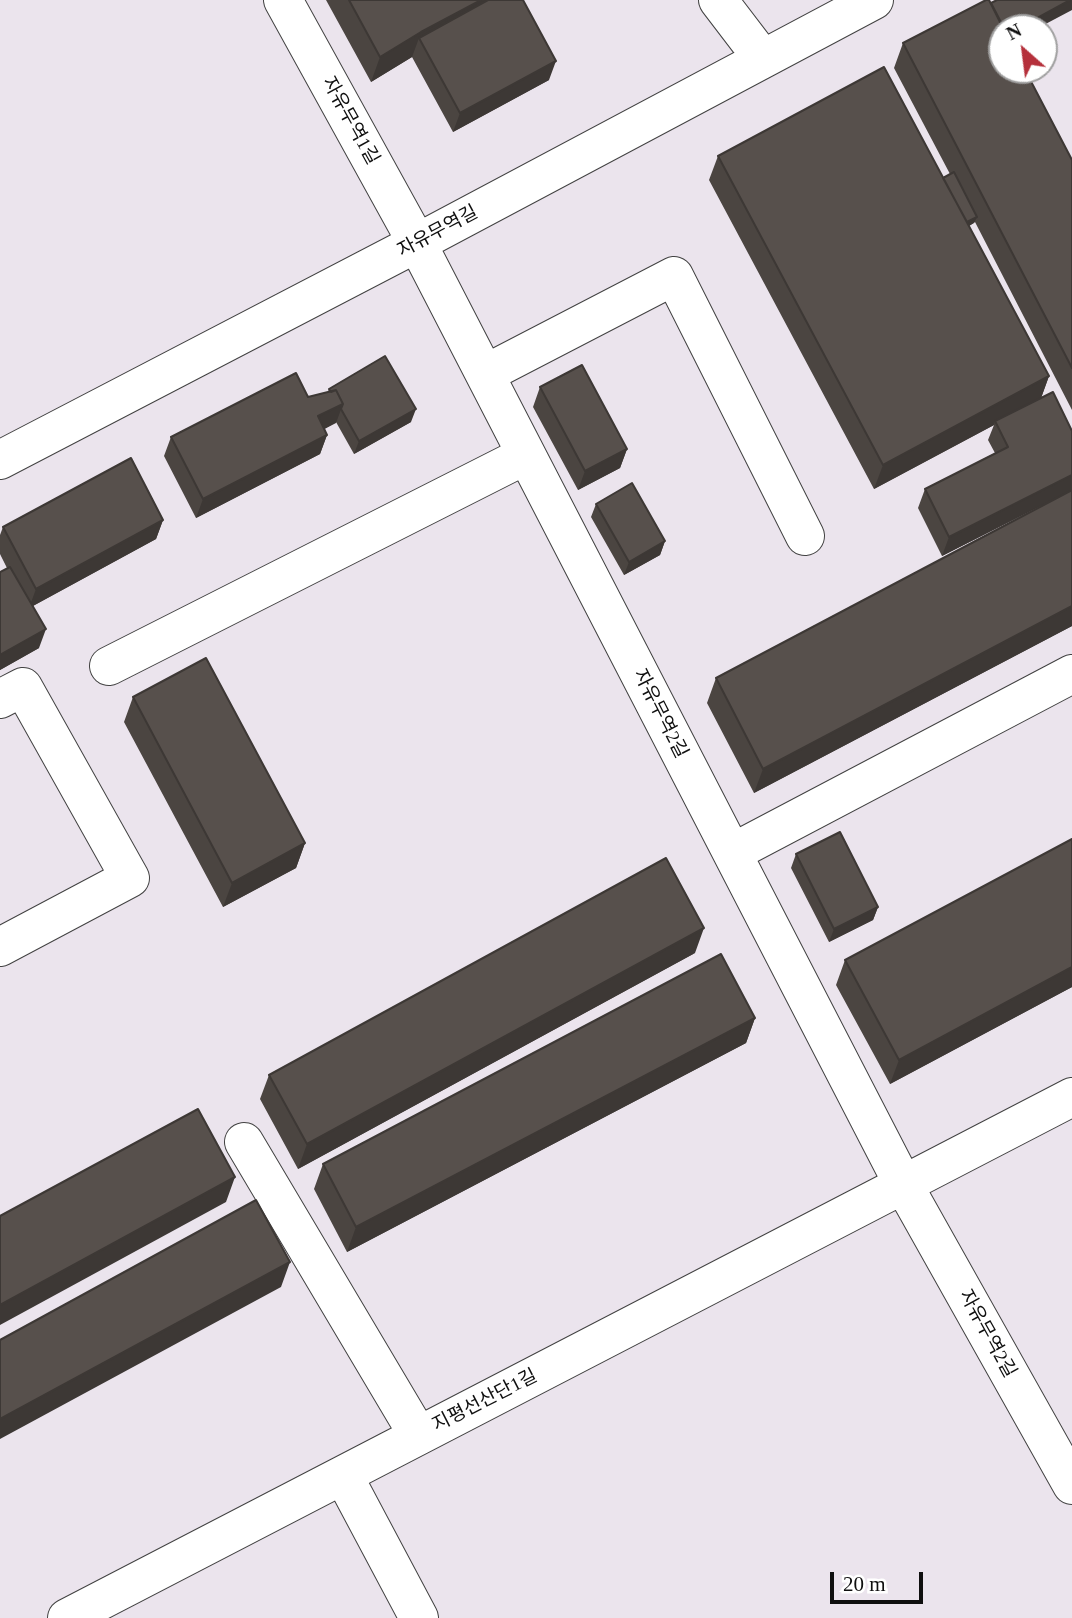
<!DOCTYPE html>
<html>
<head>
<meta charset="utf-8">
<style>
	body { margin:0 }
	#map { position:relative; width:1072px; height:1618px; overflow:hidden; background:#fefbf2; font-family:"Times New Roman",serif }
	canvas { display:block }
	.north { position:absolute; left:988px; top:14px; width:70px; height:70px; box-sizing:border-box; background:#fff; border:2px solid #9f9f9f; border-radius:50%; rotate:332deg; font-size:19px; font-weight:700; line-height:28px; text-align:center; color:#0f0f0f }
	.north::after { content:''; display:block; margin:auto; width:24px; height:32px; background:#b5303b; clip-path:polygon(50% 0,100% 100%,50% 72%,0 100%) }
	.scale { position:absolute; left:830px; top:1572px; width:93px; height:32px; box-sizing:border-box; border:4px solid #0f0f0f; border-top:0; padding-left:9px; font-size:21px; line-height:24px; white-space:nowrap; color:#0f0f0f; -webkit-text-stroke:5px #fff; paint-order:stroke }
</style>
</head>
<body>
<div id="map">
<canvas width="1072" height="1618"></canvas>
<div class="north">N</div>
<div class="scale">20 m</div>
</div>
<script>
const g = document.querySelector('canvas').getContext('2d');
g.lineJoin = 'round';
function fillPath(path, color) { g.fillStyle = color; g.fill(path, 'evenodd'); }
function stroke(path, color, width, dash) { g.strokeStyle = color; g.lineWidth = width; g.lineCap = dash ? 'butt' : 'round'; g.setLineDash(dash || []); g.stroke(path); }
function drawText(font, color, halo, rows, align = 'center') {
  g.font = font + ' "Times New Roman","Noto Sans KR",serif'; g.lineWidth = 7; g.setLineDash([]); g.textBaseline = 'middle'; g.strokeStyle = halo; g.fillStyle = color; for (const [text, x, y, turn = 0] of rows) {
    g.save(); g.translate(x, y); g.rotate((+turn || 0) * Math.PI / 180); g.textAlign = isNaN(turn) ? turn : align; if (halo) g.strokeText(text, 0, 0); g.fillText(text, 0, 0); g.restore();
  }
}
const industrial = new Path2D(`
	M0,0H1072V1618H0ZM1002,28H1044V70H1002Z`);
const minor = new Path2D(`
	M283,0L417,243L903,1184L1072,1485
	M718,0L763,59
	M485,374L674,276L805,536
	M0,460L417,243L874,0
	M109,666L526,455
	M0,699L23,687L130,878L0,947
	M732,853L1072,674
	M244,1142L418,1435
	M343,1475L419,1618
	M67,1618L1072,1097`);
const wall = new Path2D(`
	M326,0H523L549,80L453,132L412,57L371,82Z
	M1002,28L1072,160V410L975,222L969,226L1049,376L1041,398L1072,490L942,556L918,508L925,489L995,453L988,440L994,425L874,489L709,180L718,156L943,178L950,174L894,68L903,43Z
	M540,387L627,449L620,468L578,490L533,407Z
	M329,389L411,422L354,454L336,422L324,429L327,435L320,454L196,518L164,456L171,437L308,397L328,392Z
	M1072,490V626L754,793L707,703L716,678Z
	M596,504L665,541L660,555L624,575L591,517Z
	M163,520L156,539L33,606L39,648L0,670V572L7,568L0,554V535L3,527Z
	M133,697L305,843L296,868L223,907L124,722Z
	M1072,839V987L890,1084L836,985L845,960Z
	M796,854L878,907L873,920L829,942L791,868Z
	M695,953L298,1169L260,1099L269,1075Z
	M755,1018L746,1043L347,1252L314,1189L323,1164Z`);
const shadedWall = new Path2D(`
	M481,0H518L419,38L412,57L371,82L380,57L421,32Z
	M1070,0H1072V10L1038,28H1019Z
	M556,61L549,80L453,132L460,113Z
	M977,217L974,223L960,231L963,224Z
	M1049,376L1040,401L995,421L994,425L874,489L883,465Z
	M343,404L336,423L311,436L318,416Z
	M416,409L411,422L354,454L359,441Z
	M327,435L320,454L196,518L203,499Z
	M627,449L620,468L578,490L585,471Z
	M1072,475V490L942,556L949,537Z
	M163,520L156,539L29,608L36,589Z
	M665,541L660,555L624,575L629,562Z
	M1072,606V626L754,793L763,769Z
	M46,629L39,648L0,670V655Z
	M305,843L296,868L223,907L232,883Z
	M878,907L873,920L829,942L834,929Z
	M704,928L695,953L298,1169L307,1144Z
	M1072,967V987L890,1084L899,1060Z
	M755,1018L746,1043L347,1252L356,1227Z
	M235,1177L226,1202L0,1325V1305Z
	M290,1262L281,1287L0,1439V1419Z`);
const building = new Path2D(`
	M349,0H481L421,32L380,57Z
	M488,0H523L556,61L460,113L419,38Z
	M986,0H989L1003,28H1002V70H1025L1072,160V368L903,43Z
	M997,0H1070L1019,28H1004L991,3Z
	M884,67L1049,376L883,465L718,156Z
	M954,172L977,217L967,222L943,178Z
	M385,356L416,409L359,441L341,409L343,404L336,390L331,392L329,389Z
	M582,365L627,449L585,471L540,387Z
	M296,373L308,397L336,390L343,404L318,416L327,435L203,499L171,437Z
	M1053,392L1072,431V475L949,537L925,489L1008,447L995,421Z
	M131,458L163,520L36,589L3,527Z
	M632,483L665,541L629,562L596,504Z
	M1072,490V606L763,769L716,678Z
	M10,567L46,629L0,655V572Z
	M206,658L305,843L232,883L133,697Z
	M840,832L878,907L834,929L796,854Z
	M1072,839V967L899,1060L845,960Z
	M666,858L704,928L307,1144L269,1075Z
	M721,954L755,1018L356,1227L323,1164Z
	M198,1109L235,1177L0,1305V1216Z
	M256,1200L290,1262L0,1419V1340Z`);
const streetNames = [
	["자유무역1길",350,121,61],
	["자유무역길",438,232,-28],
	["자유무역2길",660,714,63],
	["자유무역2길",987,1334,61],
	["지평선산단1길",485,1401,-27]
];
fillPath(industrial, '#ebe4ed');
stroke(minor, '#424242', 40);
stroke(minor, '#fff', 38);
fillPath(wall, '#4b4541');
fillPath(shadedWall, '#3d3835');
fillPath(building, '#57504c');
stroke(building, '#3d3835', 2);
drawText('19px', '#0f0f0f', '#fff', streetNames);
</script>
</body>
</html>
